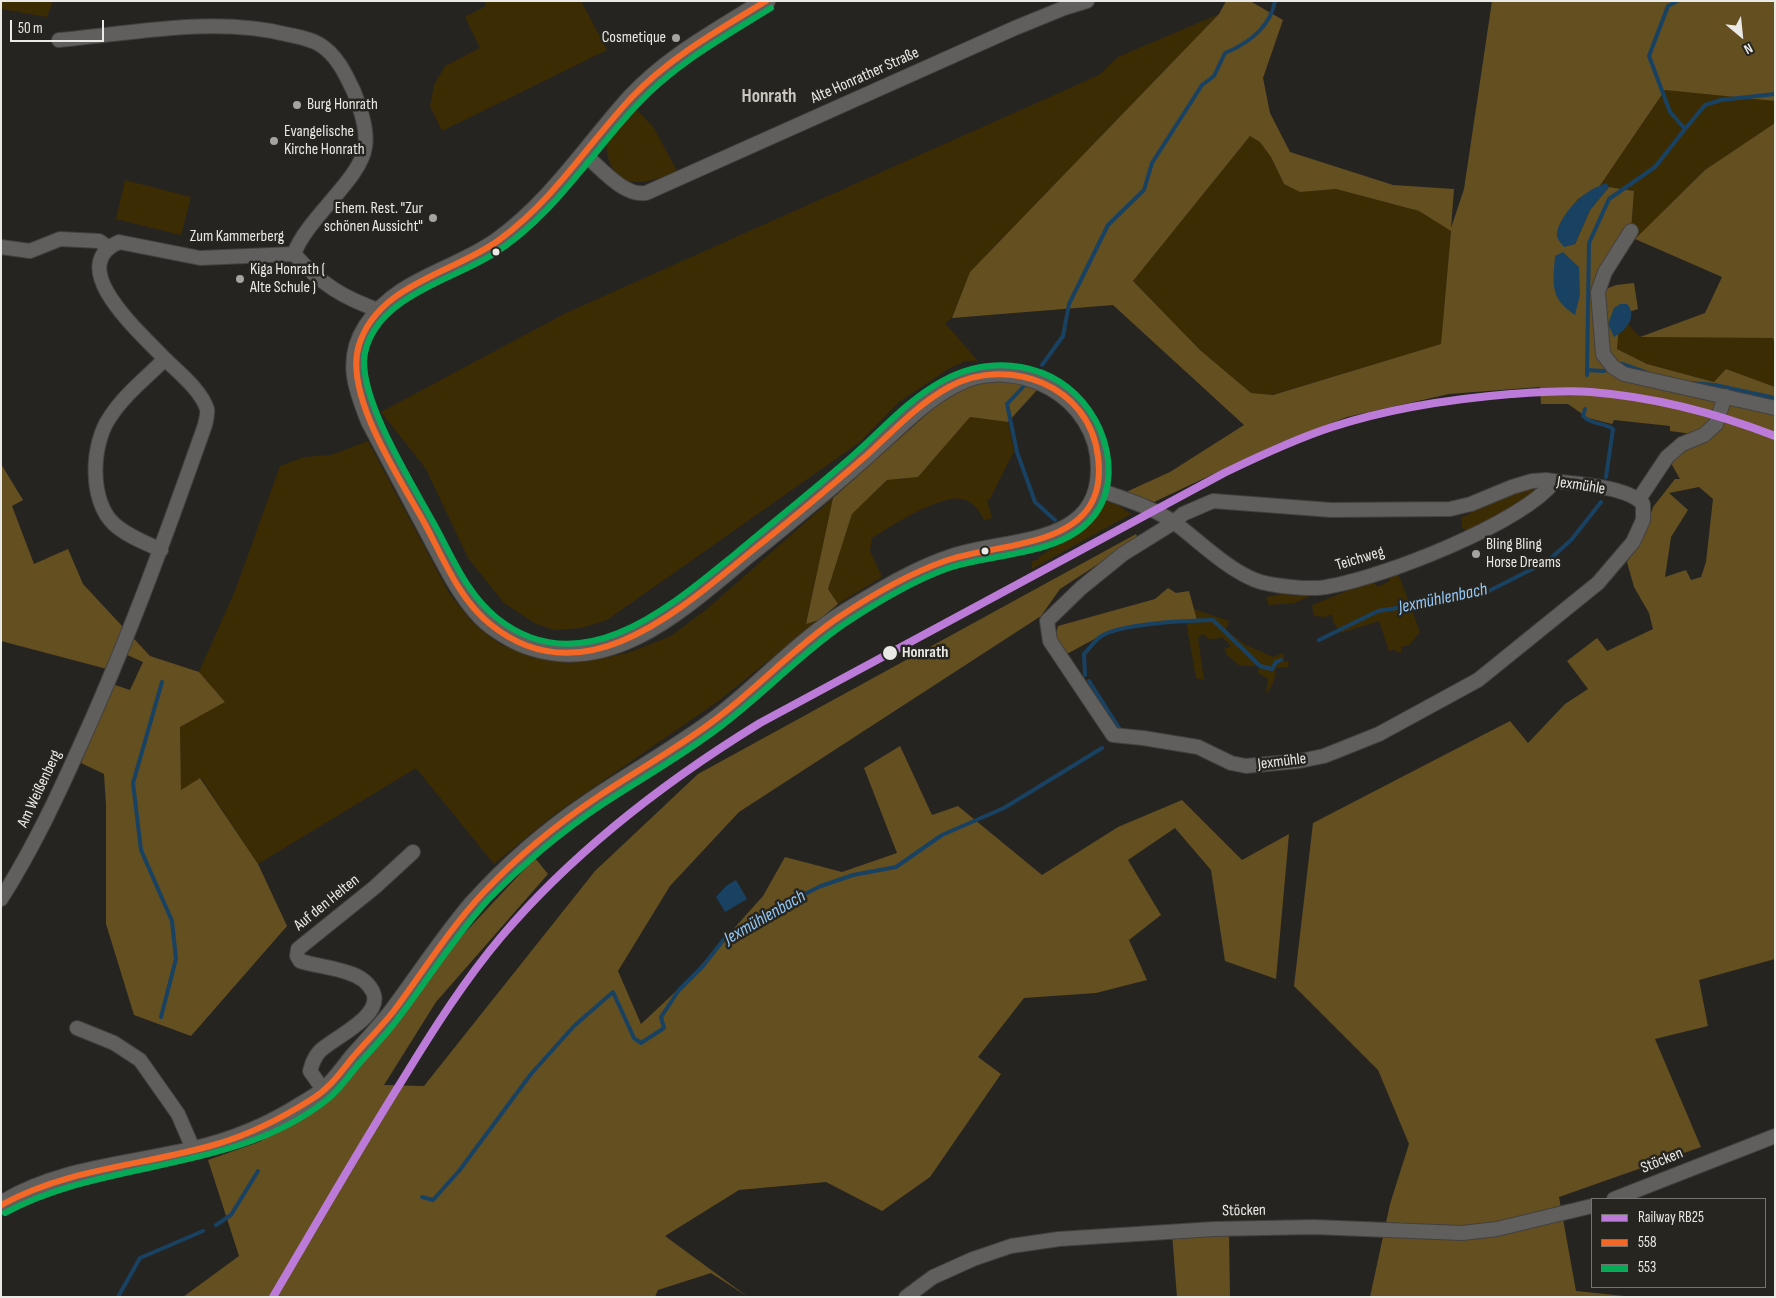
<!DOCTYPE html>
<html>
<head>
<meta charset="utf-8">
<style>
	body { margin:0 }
	#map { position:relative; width:1776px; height:1298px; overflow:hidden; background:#262421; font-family:"Sofia Sans Condensed",sans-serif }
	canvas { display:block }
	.frame { position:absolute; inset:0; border:2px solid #ebe9e6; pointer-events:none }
	.legend { position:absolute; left:1591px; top:1198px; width:175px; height:90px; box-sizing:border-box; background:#272520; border:1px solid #75736f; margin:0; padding:6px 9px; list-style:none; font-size:15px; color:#ebe9e6 }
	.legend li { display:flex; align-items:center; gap:10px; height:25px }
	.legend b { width:25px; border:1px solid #75736f }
	.north { position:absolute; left:1716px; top:10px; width:50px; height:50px; -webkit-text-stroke:4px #272520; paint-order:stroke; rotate:152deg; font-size:14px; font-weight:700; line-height:20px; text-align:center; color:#ebe9e6 }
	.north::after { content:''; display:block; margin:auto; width:18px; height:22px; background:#ebe9e6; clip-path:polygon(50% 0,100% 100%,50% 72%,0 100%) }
	.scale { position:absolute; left:10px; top:20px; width:94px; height:22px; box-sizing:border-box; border:2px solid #ebe9e6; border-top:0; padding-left:6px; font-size:15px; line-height:18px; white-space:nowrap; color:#ebe9e6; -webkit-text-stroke:4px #272520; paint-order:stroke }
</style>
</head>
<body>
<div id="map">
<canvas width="1776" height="1298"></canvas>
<div class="frame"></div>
<ul class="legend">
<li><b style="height:6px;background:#bd7bd9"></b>Railway RB25</li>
<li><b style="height:6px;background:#f36827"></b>558</li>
<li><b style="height:6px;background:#06aa56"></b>553</li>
</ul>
<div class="north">N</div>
<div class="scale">50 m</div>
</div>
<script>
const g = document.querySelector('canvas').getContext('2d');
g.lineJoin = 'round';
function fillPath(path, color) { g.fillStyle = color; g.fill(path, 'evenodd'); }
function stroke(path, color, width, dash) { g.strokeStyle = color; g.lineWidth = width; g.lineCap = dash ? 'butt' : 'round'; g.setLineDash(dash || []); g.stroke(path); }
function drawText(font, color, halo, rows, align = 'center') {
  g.font = font + ' "Sofia Sans Condensed",sans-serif'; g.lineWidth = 5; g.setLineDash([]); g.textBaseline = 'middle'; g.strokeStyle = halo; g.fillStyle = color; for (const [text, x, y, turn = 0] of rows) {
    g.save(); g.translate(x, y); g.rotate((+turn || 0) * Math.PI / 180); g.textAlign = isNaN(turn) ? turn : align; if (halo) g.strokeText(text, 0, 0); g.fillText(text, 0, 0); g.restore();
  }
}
const green = new Path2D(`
	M1,1H53L47,17L1,9Z
	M484,1H581L607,50L442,131L430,106L434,85L445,66L480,48L465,17L486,6Z
	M1219,14L970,272L952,318L945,323L978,361L987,362L966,361L950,368L899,402L860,442L607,620L581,628L555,630L536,624L504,603L468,558L426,469L381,412L566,313L1099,75L1118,57Z
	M1665,90L1775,101V123L1705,170L1635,239L1631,231L1634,191L1609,187L1606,184L1599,187Z
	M635,108L654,128L677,171C653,182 620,193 609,160C607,153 605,148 608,141C614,130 627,119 635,108Z
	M1250,136L1260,141L1271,157L1284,184L1300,192L1336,189L1419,211L1451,231L1441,344L1272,395L1251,393L1200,350L1133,281Z
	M125,180L191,197L181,235L116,219Z
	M1620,315L1640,337L1773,338L1775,387L1726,369L1715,382L1647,364L1617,349Z
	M970,417L1008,422L1014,451L990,499L987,500L992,518L984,520C979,510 974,502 962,499C941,494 891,526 872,538L870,551L882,577L838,604L828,589L852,514L887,480L918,477Z
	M368,441L449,593L472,622L500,644L537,658L570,663L628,653L671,636L707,609L833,498L806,624L819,620L717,702L555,814L494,864L416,768L258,864L201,778L181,790L180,727L225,702L199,672L235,591L280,466L305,457L331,455Z
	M1532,483L1543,490L1467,531L1462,528L1461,517L1468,515L1475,507Z
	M1104,501L1117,504L1131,514L1032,569V561L1038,560L1039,557L1078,531Z
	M1398,573L1420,632L1409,645L1401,647V653L1394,650L1389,651L1379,621L1341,633L1333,622L1332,614L1325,617L1314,616L1312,605L1374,580L1377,587L1390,581L1388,576Z
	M1290,589L1319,592L1294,603L1269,605L1266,597L1281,594Z
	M1194,609L1229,621L1226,630L1246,645L1273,657L1283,653L1284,661L1289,662L1288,667L1276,668L1274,681L1268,692L1266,693L1268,679L1258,673L1259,666H1240L1227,655L1224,649L1231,646L1223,638L1209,639L1203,634L1198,638L1204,680L1196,678L1186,621L1197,620Z`);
const forest = new Path2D(`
	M1226,1H1250L1283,20L1263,78L1270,113L1290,152L1393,185L1454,189L1451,228L1464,189L1492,1H1775V101L1665,90L1599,187L1578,199L1557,232L1564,246L1575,244L1590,210L1609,187L1634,191L1631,231L1598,292L1616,285L1634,283L1638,309L1620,315L1617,349L1647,364L1714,382L1726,369L1775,387V959L1699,980L1708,1026L1655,1039L1701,1147L1559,1197L1576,1291L1634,1297H1370L1390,1204L1409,1144L1378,1070L1294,986L1313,823L1510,721L1528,743L1565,704L1588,689L1567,661L1597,638L1607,651L1653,629L1649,613L1634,587L1627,562L1641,541L1653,507L1675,479H1680L1671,463L1696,442L1692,434L1670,431V426L1614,420L1612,424L1588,418L1568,404H1541L1540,387L1449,394L1347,417L1277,444L1154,502L1126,492L1170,472L1244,425L1113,305L952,318L970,272L1219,14ZM1250,136L1260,142L1271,157L1284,184L1300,192L1336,189L1419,211L1451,231L1441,344L1273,395L1251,393L1200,350L1133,281ZM1699,487L1713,499L1706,562L1701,577L1691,580L1686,570L1665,577L1671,537L1688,510L1669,493Z
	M1775,123V348L1773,338L1640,337L1705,313L1722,277L1635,239L1705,170Z
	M1014,380L1038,389L1008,422L970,417L918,477L887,480L852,514L828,589L838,604L819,620L806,624L833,498L937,405L973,384Z
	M1,464L23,500L12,506L34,564L68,549L83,584L150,656L199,672L225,702L180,727L181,790L200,778L258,864L287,926L191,1036L134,1015L106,924V805L104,774L81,763L112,684L130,690L143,662L116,650L107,669L1,641Z
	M1136,534L1138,538L1060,589L1041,616L739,812L670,886L618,971L641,1024L686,982L763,896L785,857L842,872L897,853L864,768L900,746L932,815L958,806L1042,875L1118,827L1182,800L1242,860L1289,834L1276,979L1225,961L1211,870L1175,828L1128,860L1161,915L1129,940L1147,980L1096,993L1024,998L978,1057L1001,1074L930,1177L882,1211L826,1182L739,1190L665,1236L748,1297L711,1273L658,1290L655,1297H183L239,1256L208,1160L259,1142L331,1098L428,972L535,858L548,874L436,1002L384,1085L424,1086L595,871L698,774Z
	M1168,588L1176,593L1189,591L1197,620L1132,627L1100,636L1065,655L1054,642L1058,626L1155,599Z
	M1229,1233L1230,1297H1177L1172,1234Z`);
const water = new Path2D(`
	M1606,183L1609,187L1590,210L1575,244L1564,247C1561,243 1556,239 1557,233C1559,219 1576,199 1588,192C1593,188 1600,186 1606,183Z
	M1563,252L1579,267L1580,295L1575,315C1549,298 1553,283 1555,256Z
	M1620,304H1627C1638,316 1626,331 1614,337L1608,324L1614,308Z
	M736,880L747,899L725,912L716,897L726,886Z`);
const stream = new Path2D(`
	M1685,129L1705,105L1721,100L1775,94
	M1042,365L1063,336L1069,304L1108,225L1144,190L1152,163L1202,85L1214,76L1225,53C1249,43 1270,28 1275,1
	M1619,366L1622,364L1645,372
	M1587,370L1589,243L1609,199L1655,167L1685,129L1670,112L1649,56L1668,6L1677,1
	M1587,375V370L1604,371L1609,369
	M1691,383L1715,385L1775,398
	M1023,387L1007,404L1017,452L1035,502L1055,520
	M1585,409L1583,416C1591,425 1604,422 1613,429L1606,477
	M1319,640L1378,611L1483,594L1548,561L1572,539L1601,502
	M1085,675L1084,654C1089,649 1094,641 1100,637C1121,623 1186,621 1213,620L1260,666L1272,669L1276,662L1281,660
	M1089,681L1119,728
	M161,1017L176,959L172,921L141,850L133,783L162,682
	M422,1197L433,1200L459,1171L531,1074L574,1026L613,992L634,1038L641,1043L664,1028L661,1017L679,990L703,966L725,938L778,907L821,886L853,875L896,867L942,835L1004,808L1102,748
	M216,1225L231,1215L258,1171
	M118,1297L140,1258L203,1231`);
const minor = new Path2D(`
	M59,40C135,33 215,16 290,35C299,37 310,39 319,44C337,55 345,73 354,92C360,108 368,130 365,147C361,179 306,219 294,254
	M584,154C600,167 624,197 646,193L1015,28L1064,8L1087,1
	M1631,231L1605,272L1598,292L1603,354L1613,367L1624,374L1775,408
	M1,247L30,251L60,239L99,241L108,247
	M294,254C321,284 343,298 381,311
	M1546,480C1571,484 1626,485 1643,504V520L1633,542L1598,583L1478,680L1379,734L1324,756L1299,761L1246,766L1231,763L1198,747L1143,738L1113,735L1050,641L1047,621L1081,588L1123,554L1173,523L1183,514L1213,501L1331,510L1450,509L1471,504L1512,487L1532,481Z
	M1099,490C1125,499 1152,507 1175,523C1199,541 1227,569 1255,580C1270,586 1311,590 1326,587C1382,578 1520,524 1554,482
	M1639,499L1667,457L1682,444L1704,435L1716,424L1725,396
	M161,550C146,543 127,536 114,524C89,501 91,444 110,417C124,395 147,377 165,359C142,334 63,267 119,242L200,258L294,254
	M1,899C34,847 59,793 84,737C130,635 168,530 205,425C206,420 208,414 207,409C201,390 179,373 165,359
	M77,1028L114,1043L140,1060L178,1114L194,1151
	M324,1091L310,1071C312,1064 314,1057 320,1051C333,1038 384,1016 373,992C368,982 359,976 349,973C333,967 316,966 300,961L297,956L298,949L375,887L413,852
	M1614,1199L1775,1136
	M906,1297L933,1277L973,1259L1011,1246L1059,1239L1214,1229L1314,1227L1462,1233L1497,1229L1592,1206`);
const tertiary = new Path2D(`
	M1,1205C59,1169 130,1166 195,1150C234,1141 270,1126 304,1104C311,1100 318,1096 324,1091C336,1081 345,1067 355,1055C368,1041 382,1026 394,1010C420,975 444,938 472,905C507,866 546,832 589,803C631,774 677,749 718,718C762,684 799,642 847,612C880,592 915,570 952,558C1006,539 1100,550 1100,469C1101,396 1016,350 954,384C923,400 897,428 871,451C832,486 793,518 752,551C692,599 619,674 533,647C516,642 494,629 482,617C460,594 446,564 431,536C411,498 390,459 370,421C357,389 346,359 367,327C397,280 455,272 498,241C552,202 587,147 631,98C669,57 720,30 766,1`);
const bus1 = new Path2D(`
	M1,1205C71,1167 143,1166 217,1144C251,1134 282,1118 312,1099C330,1088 340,1073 353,1057C366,1042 381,1027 393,1012C423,972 449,929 484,892C518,856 557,824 599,796C636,771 676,749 712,722C756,690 793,648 839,617C872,595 908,574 945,561C988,545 1071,548 1093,500C1099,487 1100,472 1098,457C1090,385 1008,355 949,387C918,404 893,431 868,454C830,487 792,519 753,550C681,609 583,700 490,624C459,599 443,558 425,524C401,480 343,395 359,345C378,284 454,273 499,240C553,201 587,145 632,97C670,57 719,30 766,1`);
const bus2 = new Path2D(`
	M5,1213C107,1158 234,1174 328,1099C340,1089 348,1077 358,1065C371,1050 385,1036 397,1020C428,980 454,937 488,900C523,864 561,832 603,804C641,779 680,757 716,730C761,697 798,656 843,625C876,603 912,581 949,568C999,551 1085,557 1105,495C1114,467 1106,434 1089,410C1055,362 991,353 942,381C907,400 880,432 850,458C812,491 773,522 735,554C670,607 581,685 497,618C469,596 454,561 438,531C417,491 356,397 365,353C377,297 450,281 492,255C552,218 589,156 637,105C675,64 724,37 771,8`);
const rail1 = new Path2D(`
	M273,1297C316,1224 358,1151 403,1079C433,1030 464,981 501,937C574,851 664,782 760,723L1224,473C1259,456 1295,439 1332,427C1390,408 1451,399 1511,394C1538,392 1564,390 1591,392C1654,397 1716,413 1775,436`);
const markers = [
	[676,38,5,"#a6a4a1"],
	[297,105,5,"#a6a4a1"],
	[274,141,5,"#a6a4a1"],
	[433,218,5,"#a6a4a1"],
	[496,252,4.5,"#ebe9e6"],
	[240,279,5,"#a6a4a1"],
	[985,551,4.5,"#ebe9e6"],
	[1476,554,5,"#a6a4a1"],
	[890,653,8,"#ebe9e6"]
];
const poiNames = [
	["Cosmetique",666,38,"right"],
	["Burg Honrath",307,105],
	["Evangelische",284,132],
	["Kirche Honrath",284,150],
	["Ehem. Rest. \"Zur",423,209,"right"],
	["schönen Aussicht\"",423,227,"right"],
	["Kiga Honrath (",250,270],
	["Alte Schule )",250,288],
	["Bling Bling",1486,545],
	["Horse Dreams",1486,563]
];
const streetNames = [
	["Alte Honrather Straße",865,76,-24],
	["Zum Kammerberg",237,237],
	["Jexmühle",1581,486,9],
	["Teichweg",1360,559,-17],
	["Jexmühle",1282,762,-7],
	["Am Weißenberg",40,789,-65],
	["Auf den Helten",327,903,-39],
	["Stöcken",1662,1161,-22],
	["Stöcken",1244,1211,-1]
];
const stopNames = [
	["Honrath",902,653]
];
const waterNames = [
	["Jexmühlenbach",1443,599,-12],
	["Jexmühlenbach",765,918,-30]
];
const quarterNames = [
	["Honrath",769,97]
];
fillPath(green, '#3c2c04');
fillPath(forest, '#644f20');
fillPath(water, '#194262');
stroke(stream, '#194262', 4);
stroke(minor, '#43413f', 16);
stroke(tertiary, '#43413f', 20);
stroke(minor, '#605f5d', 14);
stroke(tertiary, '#605f5d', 18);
stroke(bus1, '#f36827', 6);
stroke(bus2, '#06aa56', 6);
stroke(rail1, '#bd7bd9', 8);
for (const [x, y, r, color] of markers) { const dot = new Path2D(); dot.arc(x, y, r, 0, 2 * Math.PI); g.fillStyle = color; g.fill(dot); stroke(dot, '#272520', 2); }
drawText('16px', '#ebe9e6', '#272520', poiNames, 'left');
drawText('16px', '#ebe9e6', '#272520', streetNames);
drawText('bold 16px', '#ebe9e6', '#272520', stopNames, 'left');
drawText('italic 18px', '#93c8f7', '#272520', waterNames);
drawText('bold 19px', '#cac7c1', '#272520', quarterNames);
</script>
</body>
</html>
